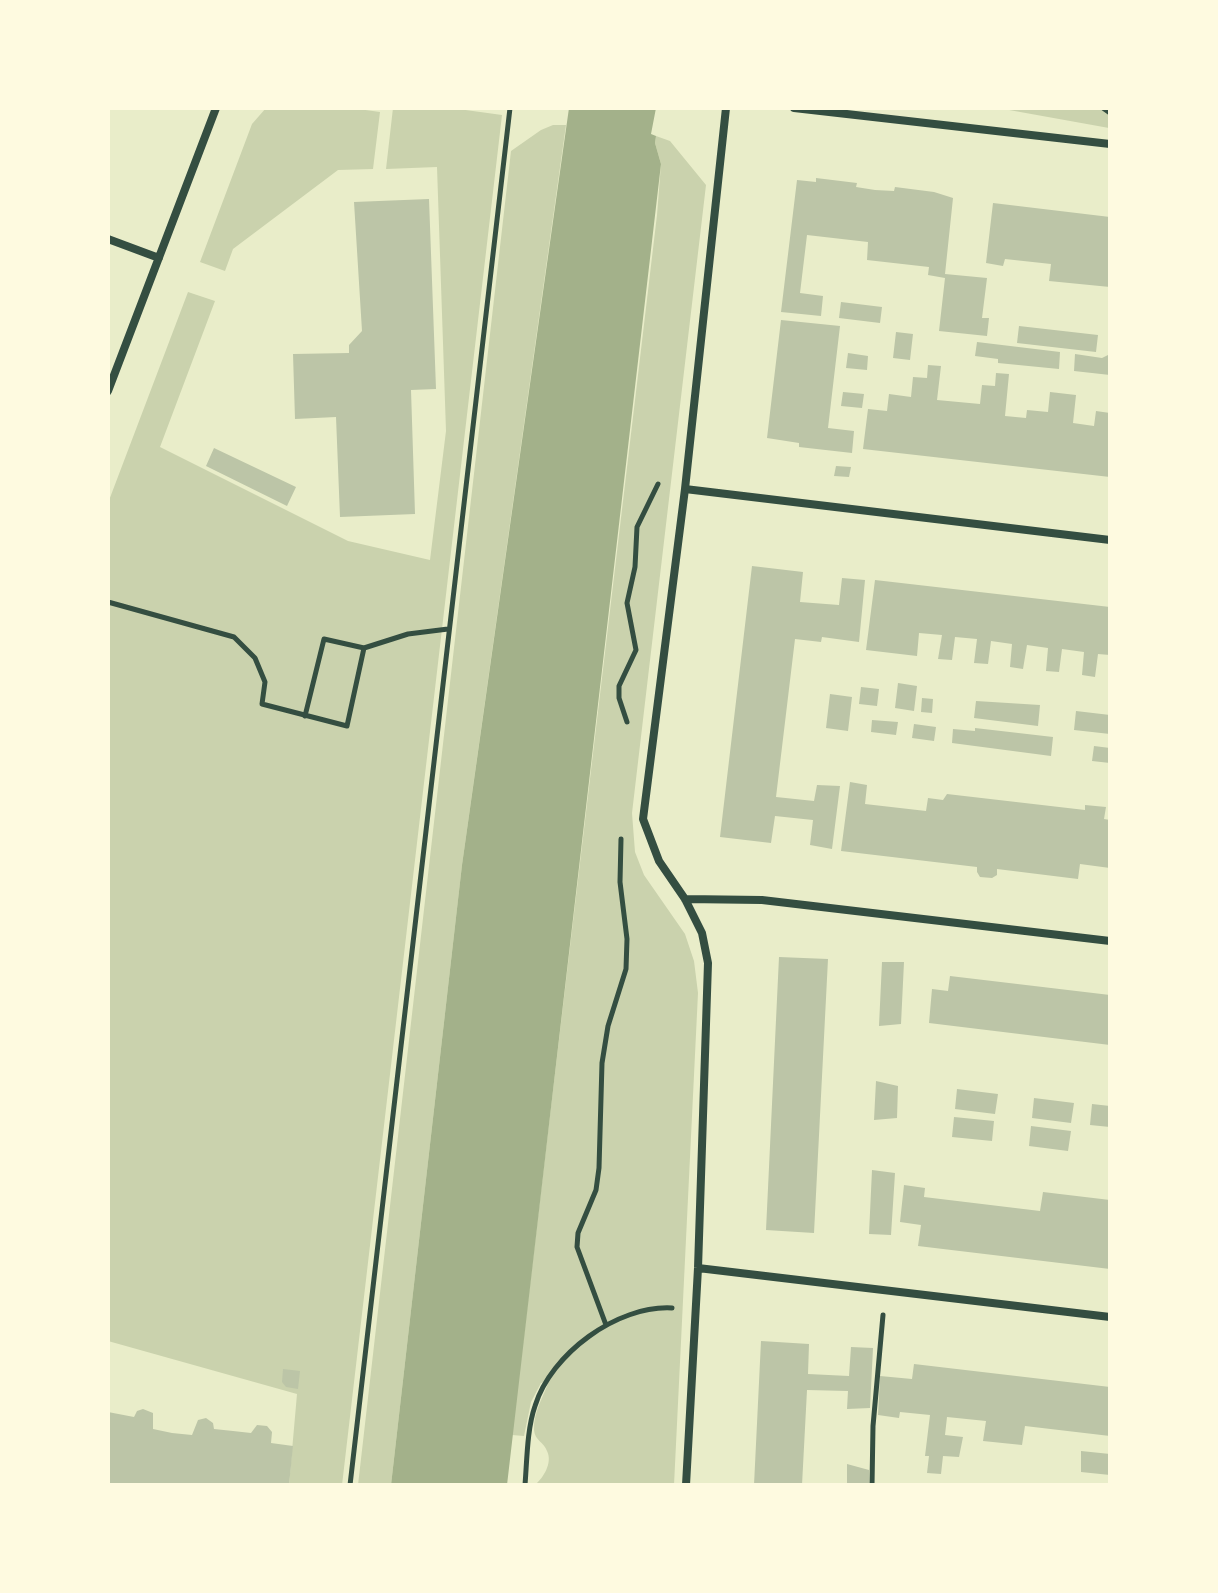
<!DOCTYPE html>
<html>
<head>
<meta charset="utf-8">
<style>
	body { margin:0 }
	#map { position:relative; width:1218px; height:1593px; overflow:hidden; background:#e9edc9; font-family:"DejaVu Sans",sans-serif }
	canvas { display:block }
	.frame { position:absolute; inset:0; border:110px solid #fefae0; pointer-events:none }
</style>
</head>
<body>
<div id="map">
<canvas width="1218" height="1593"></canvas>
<div class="frame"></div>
</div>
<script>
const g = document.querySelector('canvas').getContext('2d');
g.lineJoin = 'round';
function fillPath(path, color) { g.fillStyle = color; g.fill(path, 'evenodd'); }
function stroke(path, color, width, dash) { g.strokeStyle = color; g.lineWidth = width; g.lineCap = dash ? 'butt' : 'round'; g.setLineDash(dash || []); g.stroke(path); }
const green = new Path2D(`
	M266,108H351L380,112L373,169L338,170L233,249L225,271L200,262L252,124Z
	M393,108H451L502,115L342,1485H289L297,1394L108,1341V503L188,292L215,301L160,447L348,541L430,560L446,431L437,167L386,169Z
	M998,108H1110V128H1109Z
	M553,125H566L462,865L391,1485H358L511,151L541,130Z
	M656,136L670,141L706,185L632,813L635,852L644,875L685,934L694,961L698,993L674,1485H535C543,1478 553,1463 547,1451C544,1442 535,1441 534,1430C533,1413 544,1395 549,1381L541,1383L531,1402L524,1436L512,1435L657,215L661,164L655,143Z`);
const water = new Path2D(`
	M569,108H656L651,134L656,136L655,143L661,164L507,1485H391L462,865Z`);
const building = new Path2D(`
	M816,178L857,183L856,187L875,190L894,191L895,187L934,192L953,198L945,274L987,278L982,318H989L987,336L939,331L945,278L928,275L929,267L867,260L868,242L807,235L800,293L823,296L821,316L781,312L797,180L816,182Z
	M429,199L436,389L411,390L415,514L340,517L336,417L295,419L293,354L349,353V345L362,331L354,202Z
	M993,203L1110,217V287L1049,281L1051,264L1005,259L1003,266L986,263Z
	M841,302L882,307L880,323L839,318Z
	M781,320L840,326L828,428L854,431L852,453L799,447V443L767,438Z
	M1019,326L1098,335L1096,352L1017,343Z
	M896,332L913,334L910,360L893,358Z
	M977,342L1060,352L1059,369L998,363V359L975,356Z
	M848,353L868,356L867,370L846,368Z
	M1075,354L1102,358L1110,354V375L1074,371Z
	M928,365L941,366L937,400L980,404L982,385L995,386L996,373L1009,374L1005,416L1026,418L1027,410L1048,412L1050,392L1076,395L1073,423L1094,426L1096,411L1110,413V477L863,449L868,409L887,411L889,394L911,397L913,377L927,378Z
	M843,392L864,394L862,408L841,406Z
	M214,448L296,487L287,506L206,466Z
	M836,466L851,467L849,477L834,476Z
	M752,566L803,572L800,602L839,605L842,578L865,580L859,642L822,637L821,642L795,639L776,797L814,801L817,785L840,786L832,849L810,845L813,820L775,816L771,843L720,837Z
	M875,580L1110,607V655L1098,654L1095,677L1082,675L1084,652L1062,649L1059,672L1046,671L1048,648L1027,645L1023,669L1010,667L1012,644L991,641L988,664L974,663L977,639L955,637L952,660L938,659L942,635L919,633L917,656L866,650Z
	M898,683L917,686L914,711L895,708Z
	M861,687L879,689L877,706L859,704Z
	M830,694L852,697L848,731L826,728Z
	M922,698L933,699L932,713L921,712Z
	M976,701L1040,705L1038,726L974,718Z
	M1076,711L1110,715V734L1074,730Z
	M872,720L898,722L896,735L871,732Z
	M914,724L936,727L934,741L912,738Z
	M975,728L1053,737L1051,756L952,743L953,729L975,731Z
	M1094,746L1110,748V763L1092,761Z
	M850,782L867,785L865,804L926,811L928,798L943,800L947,794L1085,810V805L1106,807L1104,819L1110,820V868L1080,864L1078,879L997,869V875L992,878L980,877L977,872V867L841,851Z
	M779,957L828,959L814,1233L766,1230Z
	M882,962H904L901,1024L879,1026Z
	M950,976L1110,995V1045L929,1023L932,989L948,991Z
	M876,1081L898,1086L897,1118L874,1120Z
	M957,1089L998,1094L995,1114L955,1109Z
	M1034,1098L1074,1103L1071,1123L1032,1118Z
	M1092,1104L1110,1106V1127L1090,1125Z
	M954,1117L994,1121L992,1141L952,1137Z
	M1031,1126L1071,1131L1068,1151L1029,1146Z
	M872,1170L895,1173L891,1235L869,1234Z
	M904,1185L925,1188L924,1197L1040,1211L1043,1192L1110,1200V1269L918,1246L921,1225L900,1222Z
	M761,1341L809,1344L808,1374L849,1376L851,1347L873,1348L870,1408L847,1409L848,1391L807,1390L802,1485H754Z
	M914,1364L1110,1387V1436L1025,1426L1022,1445L983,1441L986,1421L947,1417L945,1435L963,1437L959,1457L943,1456L941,1474L927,1473L929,1456H925L930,1415L900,1412L899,1418L878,1415L880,1376L912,1379Z
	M283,1369L300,1371L298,1389L286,1387L282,1382Z
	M143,1409L153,1413V1429L172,1433L192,1435L198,1420L206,1418L213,1423L214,1429L233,1431L251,1433L257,1425L267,1426L272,1432L271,1443L293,1446L289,1485H108V1412L134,1417L137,1411Z
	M1081,1451L1110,1454V1475L1081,1472Z
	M847,1464L869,1470V1485H847Z`);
const path = new Path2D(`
	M1103,108L1110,113
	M108,602L234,637L255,658L265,682L262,704L347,726L364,648
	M305,716L324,639L364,648L408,634L448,629
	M627,722L619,698V686L636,650L627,603L635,567L637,527L658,484
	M606,1325L577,1247L578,1233L596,1190L599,1168L602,1063L608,1026L626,969L627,939L620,882L621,839
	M350,1485L510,108
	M525,1485C527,1460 527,1429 535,1406C551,1354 617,1305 672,1308
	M872,1485L873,1426L883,1315`);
const minor = new Path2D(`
	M794,108L1110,144
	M108,239L159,258
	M108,391L216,108
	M685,489L1110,540
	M685,899L762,900L1110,941
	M698,1268L1110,1317
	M686,1485L698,1268L708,963L702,933L685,899L659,861L643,819L685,489L726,108`);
fillPath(green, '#cad2ad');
fillPath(water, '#a3b18a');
fillPath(building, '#bcc5a7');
stroke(path, '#344e41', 5);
stroke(minor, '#344e41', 8);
</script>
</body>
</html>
